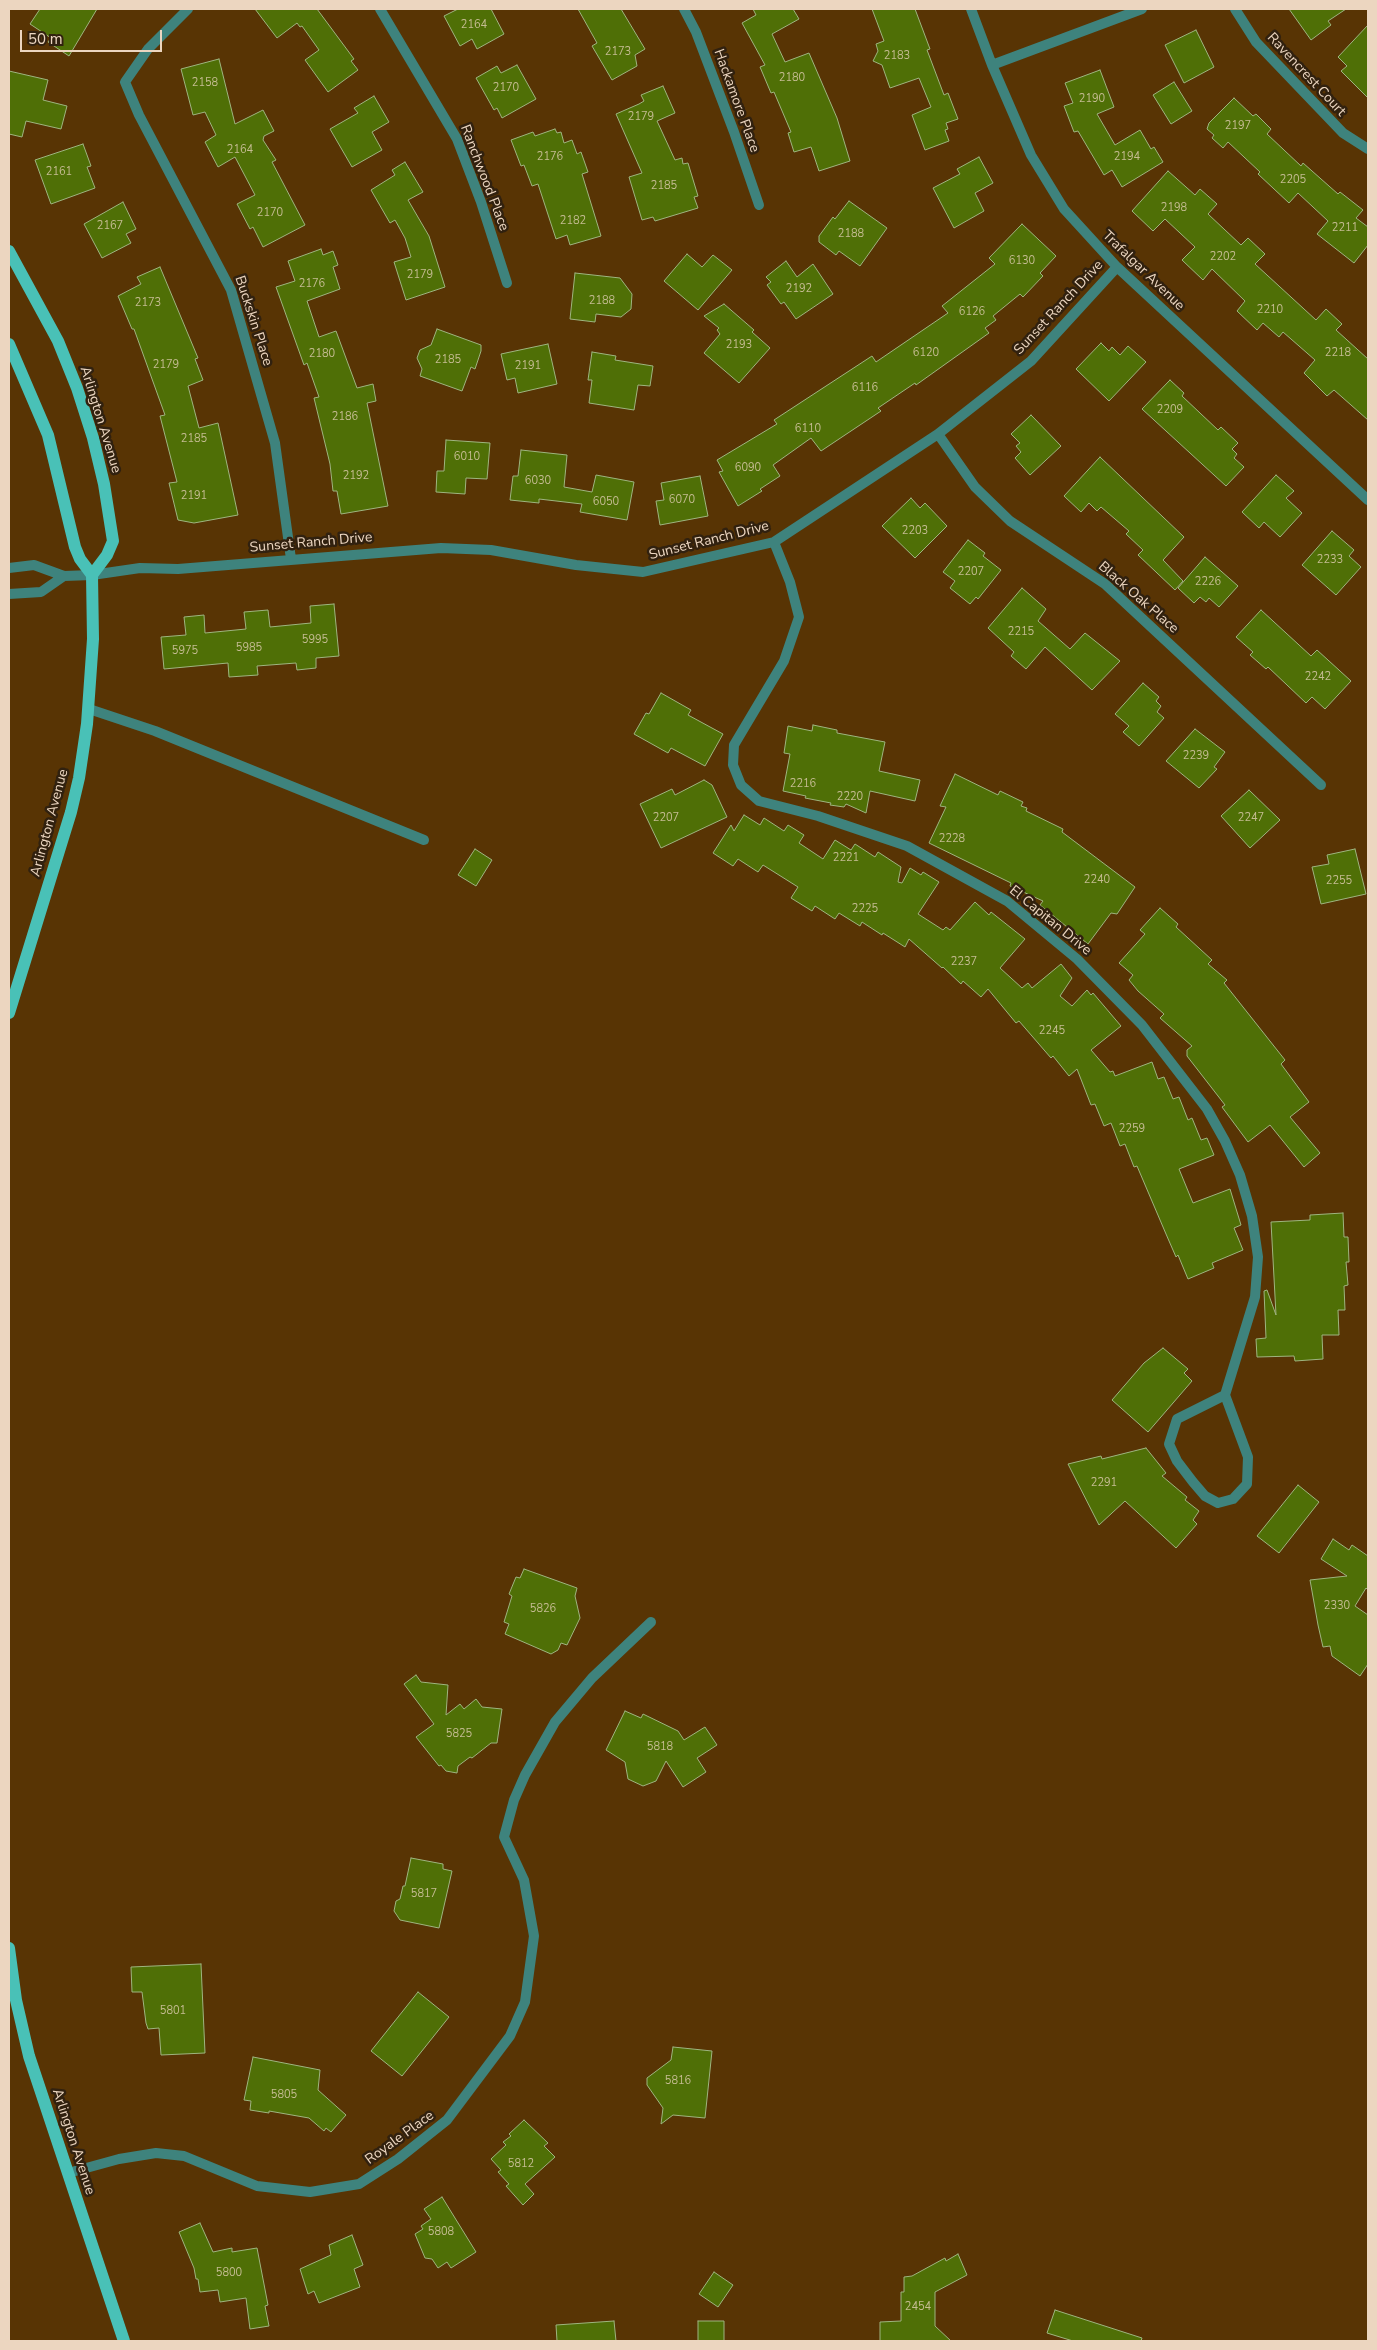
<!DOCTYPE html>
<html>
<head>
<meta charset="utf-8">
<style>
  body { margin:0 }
  #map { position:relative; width:1377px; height:2350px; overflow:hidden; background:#583404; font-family:"Nunito Sans",sans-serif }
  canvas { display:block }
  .frame { position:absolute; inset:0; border:10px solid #ecd6c0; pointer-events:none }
  .scale { position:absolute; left:20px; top:30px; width:142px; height:22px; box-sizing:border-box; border:2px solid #ecd6c0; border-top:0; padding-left:6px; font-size:15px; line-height:18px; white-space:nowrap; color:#ecd6c0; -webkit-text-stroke:4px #31210f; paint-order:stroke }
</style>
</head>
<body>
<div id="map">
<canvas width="1377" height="2350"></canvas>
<div class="frame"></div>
<div class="scale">50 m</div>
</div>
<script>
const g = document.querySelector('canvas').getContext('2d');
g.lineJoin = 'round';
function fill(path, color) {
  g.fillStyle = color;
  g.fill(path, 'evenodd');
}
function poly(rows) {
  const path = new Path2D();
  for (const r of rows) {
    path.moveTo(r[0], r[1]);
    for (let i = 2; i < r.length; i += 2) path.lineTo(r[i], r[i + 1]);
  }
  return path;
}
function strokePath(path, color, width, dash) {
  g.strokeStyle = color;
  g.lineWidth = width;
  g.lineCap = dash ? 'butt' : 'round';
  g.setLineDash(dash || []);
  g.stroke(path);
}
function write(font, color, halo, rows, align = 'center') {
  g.font = font + ' "Nunito Sans",sans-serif';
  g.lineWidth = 5;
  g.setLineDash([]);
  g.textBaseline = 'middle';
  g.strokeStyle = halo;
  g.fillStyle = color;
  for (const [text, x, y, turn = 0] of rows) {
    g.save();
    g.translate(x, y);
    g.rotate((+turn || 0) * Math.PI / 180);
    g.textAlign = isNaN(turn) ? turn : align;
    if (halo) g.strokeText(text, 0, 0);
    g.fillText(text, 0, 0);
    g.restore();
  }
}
const building = poly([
  [40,9,97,9,69,56,48,42,51,38,30,24,40,9],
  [255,9,317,9,354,59,351,61,358,70,328,92,305,60,319,50,302,26,300,27,297,23,277,38,255,9],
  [458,9,491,9,504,34,477,49,472,39,460,46,444,16,458,9],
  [578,9,621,9,645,49,635,55,637,66,612,80,592,46,597,43,578,9],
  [753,9,793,9,799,19,772,34,785,62,809,53,837,118,850,161,819,171,811,147,794,152,788,133,791,132,774,92,771,93,760,67,765,65,742,23,756,15,753,9],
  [872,9,915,9,930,49,927,50,944,95,948,93,958,119,946,123,948,129,945,130,949,141,925,150,912,115,931,107,919,78,890,88,882,65,873,61,878,51,876,44,884,41,872,9],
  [1289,9,1346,9,1328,21,1331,25,1311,40,1289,9],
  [1368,25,1368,98,1341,71,1347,66,1338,57,1368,25],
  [1196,30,1214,67,1184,83,1165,45,1196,30],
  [219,59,235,124,263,110,274,131,264,136,263,140,276,160,272,162,305,225,263,247,253,227,250,229,237,204,255,195,235,157,218,167,205,142,216,135,205,112,193,115,181,69,219,59],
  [517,65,536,99,502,118,497,108,494,110,476,78,497,66,501,73,517,65],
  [1100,70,1114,107,1097,114,1115,145,1140,130,1151,149,1154,147,1163,162,1122,187,1112,170,1104,175,1078,131,1074,132,1064,106,1073,103,1065,83,1100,70],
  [9,71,48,80,43,100,67,106,61,129,26,121,22,137,9,134,9,71],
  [1174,82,1192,111,1171,124,1153,95,1174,82],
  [663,86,675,113,657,121,675,160,682,158,683,164,688,163,698,196,694,197,698,208,655,221,653,217,642,220,629,177,642,173,616,114,639,104,644,101,641,95,663,86],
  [374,96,389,122,372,132,382,150,352,167,330,129,358,113,354,108,374,96],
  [1234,98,1253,116,1256,114,1271,129,1267,134,1301,166,1303,163,1338,194,1340,192,1363,210,1356,218,1368,227,1368,245,1354,263,1317,234,1328,221,1298,193,1289,203,1258,174,1260,172,1228,142,1223,148,1212,138,1214,135,1207,129,1209,123,1234,98],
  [555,129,557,133,561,132,564,143,572,140,577,154,581,152,588,172,582,174,601,236,570,245,567,235,556,239,538,184,532,186,524,165,521,166,511,140,533,132,535,136,555,129],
  [83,144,91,166,87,167,95,188,51,204,35,160,83,144],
  [979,157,993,183,975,193,984,211,954,228,933,188,960,174,957,169,979,157],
  [405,162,423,192,408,200,429,236,445,287,406,300,394,262,411,257,405,238,395,220,390,223,371,190,395,175,392,170,405,162],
  [1168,171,1195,195,1200,189,1217,204,1208,214,1241,245,1248,238,1265,254,1255,264,1316,320,1326,309,1342,324,1336,330,1368,359,1368,420,1334,390,1327,396,1304,373,1315,360,1283,332,1279,337,1263,323,1257,330,1237,311,1245,301,1212,269,1203,280,1182,260,1195,247,1165,219,1153,231,1132,211,1168,171],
  [849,201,887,228,860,266,839,251,836,255,819,242,819,236,833,217,835,219,849,201],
  [123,202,136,229,126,234,131,243,102,258,84,224,123,202],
  [1022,224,1056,256,1040,273,1043,276,1023,297,1020,294,993,316,996,320,985,328,989,333,916,385,915,383,878,408,881,411,821,451,811,438,773,465,780,476,760,489,762,491,738,506,719,472,723,471,717,460,777,424,774,420,872,356,876,362,948,313,942,306,995,264,989,258,1022,224],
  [321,249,323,255,333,251,338,265,333,267,340,289,307,301,319,337,336,331,357,388,373,384,376,401,367,403,388,506,341,514,337,491,333,491,330,464,314,398,319,397,307,363,304,365,276,287,295,281,288,261,321,249],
  [687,254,702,267,713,255,732,270,698,310,664,281,687,254],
  [786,261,797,277,813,264,833,294,796,319,784,302,781,304,767,285,771,282,766,277,786,261],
  [160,267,198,358,195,359,203,380,188,386,199,428,218,423,238,515,194,523,178,520,169,483,177,482,160,416,165,415,134,329,132,329,118,296,141,284,137,277,160,267],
  [575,273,620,278,632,294,631,309,621,317,596,314,595,322,570,319,575,273],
  [724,304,754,330,752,332,770,348,739,383,704,353,720,334,717,330,719,328,704,316,724,304],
  [437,329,481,345,481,351,475,369,471,367,462,391,420,376,422,369,417,358,420,350,431,345,437,329],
  [1101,343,1109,351,1112,347,1120,355,1128,346,1146,362,1109,401,1076,369,1101,343],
  [548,344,557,384,518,393,515,378,507,380,501,354,548,344],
  [592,352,616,356,615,360,653,366,650,386,638,385,634,410,589,403,592,380,588,380,592,352],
  [1170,380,1184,393,1182,396,1218,430,1221,427,1238,443,1232,449,1237,454,1234,458,1244,467,1226,486,1142,409,1170,380],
  [1031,415,1061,446,1030,475,1015,458,1021,452,1016,446,1020,443,1011,434,1031,415],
  [446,440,490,443,487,479,466,478,465,494,436,492,437,471,444,471,446,440],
  [521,450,567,455,564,487,592,492,596,475,634,482,627,520,580,512,582,504,539,499,539,503,510,500,513,476,518,476,521,450],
  [1100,457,1184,537,1163,560,1183,581,1175,590,1138,555,1143,550,1126,534,1129,531,1101,507,1097,511,1089,503,1081,512,1064,496,1100,457],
  [1276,475,1294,491,1286,498,1302,513,1280,537,1264,522,1259,528,1242,512,1276,475],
  [700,476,708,516,660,525,656,501,664,500,661,483,700,476],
  [911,498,920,508,925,503,947,526,915,558,882,526,911,498],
  [1332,531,1354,550,1349,556,1361,567,1336,595,1302,565,1332,531],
  [968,540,985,553,983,556,1001,570,978,599,976,597,970,604,950,588,955,581,943,572,968,540],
  [1205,557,1238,586,1219,607,1209,598,1206,602,1200,597,1194,603,1178,588,1205,557],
  [1022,588,1046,609,1038,621,1070,649,1085,633,1120,661,1092,690,1045,647,1026,669,1011,656,1014,652,988,628,1022,588],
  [334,604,339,656,316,658,316,668,297,670,296,663,257,666,258,675,229,677,228,663,164,669,161,637,186,635,184,617,204,615,205,633,246,629,244,612,268,610,270,627,311,623,310,606,334,604],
  [1261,610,1311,656,1317,650,1351,681,1325,709,1312,697,1306,703,1268,667,1266,669,1250,655,1253,652,1236,637,1261,610],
  [1143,683,1159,697,1156,701,1161,706,1157,712,1164,718,1139,746,1123,732,1129,726,1115,714,1143,683],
  [661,693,691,710,688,715,723,734,705,766,671,748,668,753,634,734,646,713,649,714,661,693],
  [813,725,837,730,837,733,885,742,879,771,920,780,915,801,870,791,866,813,846,804,844,807,830,805,831,803,805,798,806,796,783,791,790,754,784,753,788,726,812,731,813,725],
  [1195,729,1225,752,1214,767,1217,769,1199,788,1166,761,1195,729],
  [955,774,998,795,1000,791,1023,802,1021,806,1027,808,1026,811,1063,829,1062,832,1135,887,1117,914,1111,913,1088,944,1040,905,1043,901,1010,886,1011,883,929,843,946,807,940,806,955,774],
  [704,780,712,785,727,817,661,848,640,804,672,789,675,795,704,780],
  [1249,790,1280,820,1250,848,1221,816,1249,790],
  [744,815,760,825,764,818,784,831,788,825,804,835,799,843,823,859,835,840,851,850,855,844,875,857,878,852,901,867,898,882,902,883,910,868,921,875,923,872,939,882,918,914,943,930,946,927,950,930,975,902,989,915,991,912,1025,939,1000,968,1022,988,1028,983,1032,988,1061,964,1072,978,1060,996,1072,1006,1087,990,1091,995,1093,993,1121,1026,1091,1050,1110,1072,1113,1071,1115,1076,1152,1062,1158,1079,1164,1077,1173,1099,1179,1097,1188,1120,1192,1118,1201,1140,1207,1138,1214,1155,1179,1169,1193,1203,1230,1189,1241,1225,1234,1228,1243,1250,1212,1263,1214,1268,1188,1279,1178,1255,1176,1257,1166,1234,1137,1166,1134,1167,1125,1144,1120,1146,1111,1123,1104,1126,1095,1104,1091,1105,1077,1069,1069,1076,1053,1056,1051,1058,1019,1021,1016,1023,988,989,981,997,963,981,961,984,943,967,942,968,909,939,905,947,883,933,882,935,862,922,860,926,839,913,835,919,815,906,812,911,791,898,798,887,763,865,758,872,738,859,733,866,713,853,731,825,734,831,744,815],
  [475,849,492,860,476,886,458,875,475,849],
  [1355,849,1366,894,1321,904,1312,867,1329,864,1327,855,1355,849],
  [1160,908,1178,924,1176,927,1212,960,1208,964,1227,980,1224,983,1285,1060,1281,1064,1309,1102,1290,1117,1320,1153,1304,1167,1270,1125,1248,1142,1222,1107,1225,1105,1187,1056,1187,1050,1192,1046,1160,1018,1164,1014,1138,991,1129,980,1133,975,1119,963,1145,934,1140,930,1160,908],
  [1343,1213,1344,1237,1348,1237,1349,1262,1346,1262,1348,1285,1344,1286,1345,1310,1338,1310,1339,1335,1322,1335,1323,1359,1295,1361,1294,1356,1257,1357,1256,1339,1266,1338,1264,1291,1267,1290,1276,1315,1271,1222,1310,1220,1310,1215,1343,1213],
  [1163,1348,1188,1369,1184,1373,1192,1381,1148,1432,1112,1400,1144,1363,1163,1348],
  [1146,1448,1166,1473,1162,1476,1187,1497,1185,1500,1199,1511,1193,1520,1197,1524,1176,1548,1125,1501,1099,1525,1068,1464,1101,1456,1102,1459,1146,1448],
  [1298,1485,1319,1502,1279,1553,1257,1536,1298,1485],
  [1333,1539,1349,1550,1352,1545,1368,1556,1368,1590,1366,1588,1355,1606,1368,1615,1368,1664,1360,1676,1332,1656,1330,1646,1323,1647,1318,1625,1310,1580,1347,1576,1321,1559,1333,1539],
  [524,1569,577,1588,575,1596,580,1618,567,1645,561,1643,558,1650,551,1654,505,1634,509,1624,504,1622,512,1596,509,1594,516,1577,520,1578,524,1569],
  [416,1675,421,1682,448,1685,446,1715,460,1704,464,1709,476,1699,482,1707,502,1709,497,1743,491,1743,472,1758,470,1757,458,1766,457,1773,446,1771,441,1765,439,1766,416,1737,434,1724,404,1684,416,1675],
  [625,1711,641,1718,643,1714,678,1731,684,1740,705,1727,717,1745,697,1758,706,1772,683,1787,666,1761,656,1781,643,1786,628,1779,625,1762,606,1750,625,1711],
  [411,1858,443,1864,443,1869,452,1871,439,1928,400,1920,394,1911,396,1901,400,1899,403,1886,405,1886,411,1858],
  [201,1964,205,2053,161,2055,159,2028,148,2029,146,2023,142,1992,132,1992,131,1967,201,1964],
  [418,1992,449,2017,402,2076,371,2051,418,1992],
  [673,2047,712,2051,705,2118,673,2115,661,2124,663,2108,647,2085,647,2078,671,2060,673,2047],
  [253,2057,320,2070,318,2090,346,2115,331,2132,326,2128,324,2131,309,2118,269,2111,269,2113,250,2110,251,2101,244,2100,253,2057],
  [524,2120,548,2143,544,2146,555,2157,525,2184,534,2194,523,2205,506,2186,509,2184,498,2172,501,2170,491,2159,506,2145,503,2142,511,2136,509,2134,524,2120],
  [442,2197,476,2252,451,2268,447,2262,438,2268,432,2259,425,2258,415,2234,423,2229,421,2226,431,2219,424,2209,442,2197],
  [200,2223,213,2252,232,2248,232,2252,257,2248,268,2305,265,2306,269,2326,250,2329,246,2298,220,2302,218,2290,200,2292,198,2279,196,2279,194,2268,179,2232,200,2223],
  [352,2235,363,2265,354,2269,360,2287,319,2303,314,2291,308,2294,300,2269,331,2255,329,2245,352,2235],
  [958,2254,967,2275,935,2292,935,2326,951,2341,880,2341,880,2322,901,2321,901,2292,904,2292,904,2277,912,2276,945,2258,946,2261,958,2254],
  [714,2272,733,2285,718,2307,699,2294,714,2272],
  [1055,2310,1142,2338,1141,2341,1073,2341,1047,2333,1055,2310],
  [614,2321,616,2341,557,2341,556,2325,614,2321],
  [698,2321,724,2321,724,2341,698,2341,698,2321]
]);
fill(building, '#4f6f06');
strokePath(building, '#9eb580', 1);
strokePath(poly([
  [89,709,155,731,424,840]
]), '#3e837d', 10);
strokePath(poly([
  [188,9,148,49,125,82,139,115,231,290,275,443,291,559],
  [380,9,457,139,481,202,507,283],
  [684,9,696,32,734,132,759,205],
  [971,9,992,65,1031,155,1064,209,1117,267,1368,500],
  [1235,9,1256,42,1343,133,1368,149],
  [992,65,1142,9],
  [938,434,975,487,1010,521,1105,584,1321,785],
  [774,542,790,582,799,617,784,661,734,745,733,765,741,785,759,801,818,816,907,846,1007,901,1077,959,1142,1025,1207,1109,1225,1141,1240,1175,1252,1216,1258,1257,1255,1297,1225,1395,1248,1457,1247,1484,1233,1499,1218,1503,1205,1496,1193,1482,1177,1461,1169,1444,1177,1419,1225,1395],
  [9,568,34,565,64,576,92,575,140,568,178,569,441,548,491,550,576,565,643,572,774,542,938,434,1031,361,1117,267],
  [9,594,41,592,64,576],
  [68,2173,119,2159,156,2153,184,2156,257,2186,310,2192,359,2184,398,2159,447,2120,510,2036,525,2002,534,1936,524,1880,504,1837,514,1800,525,1775,555,1722,592,1678,651,1622]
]), '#3e837d', 10);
strokePath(poly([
  [9,251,58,341,77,388,93,438,104,484,113,541,107,555,92,575],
  [9,344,48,435,75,547,80,559,92,575,93,639,87,724,79,778,71,812,9,1013],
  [9,1948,16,2000,29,2056,124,2341]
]), '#49c1b7', 12);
write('11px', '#c5bc92', null, [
  ["2164",474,25],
  ["2173",618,52],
  ["2183",897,56],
  ["2180",792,78],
  ["2158",205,83],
  ["2170",506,88],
  ["2190",1092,99],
  ["2179",641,117],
  ["2197",1238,126],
  ["2164",240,150],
  ["2176",550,157],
  ["2194",1127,157],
  ["2161",59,172],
  ["2205",1293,180],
  ["2185",664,186],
  ["2198",1174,208],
  ["2170",270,213],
  ["2182",573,221],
  ["2167",110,226],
  ["2211",1345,228],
  ["2188",851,234],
  ["2202",1223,257],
  ["6130",1022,261],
  ["2179",420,275],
  ["2176",312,284],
  ["2192",799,289],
  ["2188",602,301],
  ["2173",148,303],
  ["2210",1270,310],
  ["6126",972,312],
  ["2193",739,345],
  ["6120",926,353],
  ["2218",1338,353],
  ["2180",322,354],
  ["2185",448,360],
  ["2179",166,365],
  ["2191",528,366],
  ["6116",865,388],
  ["2209",1170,410],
  ["2186",345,417],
  ["6110",808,429],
  ["2185",194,439],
  ["6010",467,457],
  ["6090",748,468],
  ["2192",356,476],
  ["6030",538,481],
  ["2191",194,496],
  ["6070",682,500],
  ["6050",606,502],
  ["2203",915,531],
  ["2233",1330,560],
  ["2207",971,572],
  ["2226",1208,582],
  ["2215",1021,632],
  ["5995",315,640],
  ["5985",249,648],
  ["5975",185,651],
  ["2242",1318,677],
  ["2239",1196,756],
  ["2216",803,784],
  ["2220",850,797],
  ["2207",666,818],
  ["2247",1251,818],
  ["2228",952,839],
  ["2221",846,858],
  ["2240",1097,880],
  ["2255",1339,881],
  ["2225",865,909],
  ["2237",964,962],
  ["2245",1052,1031],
  ["2259",1132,1129],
  ["2291",1104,1483],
  ["2330",1337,1606],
  ["5826",543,1609],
  ["5825",459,1734],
  ["5818",660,1747],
  ["5817",424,1894],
  ["5801",173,2011],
  ["5816",678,2081],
  ["5805",284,2095],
  ["5812",521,2164],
  ["5808",441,2232],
  ["5800",229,2273],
  ["2454",918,2307]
]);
write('14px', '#ecd6c0', '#31210f', [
  ["Ravencrest Court",1306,75,47],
  ["Hackamore Place",736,101,70],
  ["Ranchwood Place",484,178,69],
  ["Trafalgar Avenue",1143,271,44],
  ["Sunset Ranch Drive",1059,308,-47],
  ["Buckskin Place",253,321,72],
  ["Arlington Avenue",100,420,73],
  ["Sunset Ranch Drive",709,541,-14],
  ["Sunset Ranch Drive",311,543,-5],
  ["Black Oak Place",1138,598,41],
  ["Arlington Avenue",50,823,-75],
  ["El Capitan Drive",1050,921,39],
  ["Royale Place",400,2138,-36],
  ["Arlington Avenue",73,2142,72]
]);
</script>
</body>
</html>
